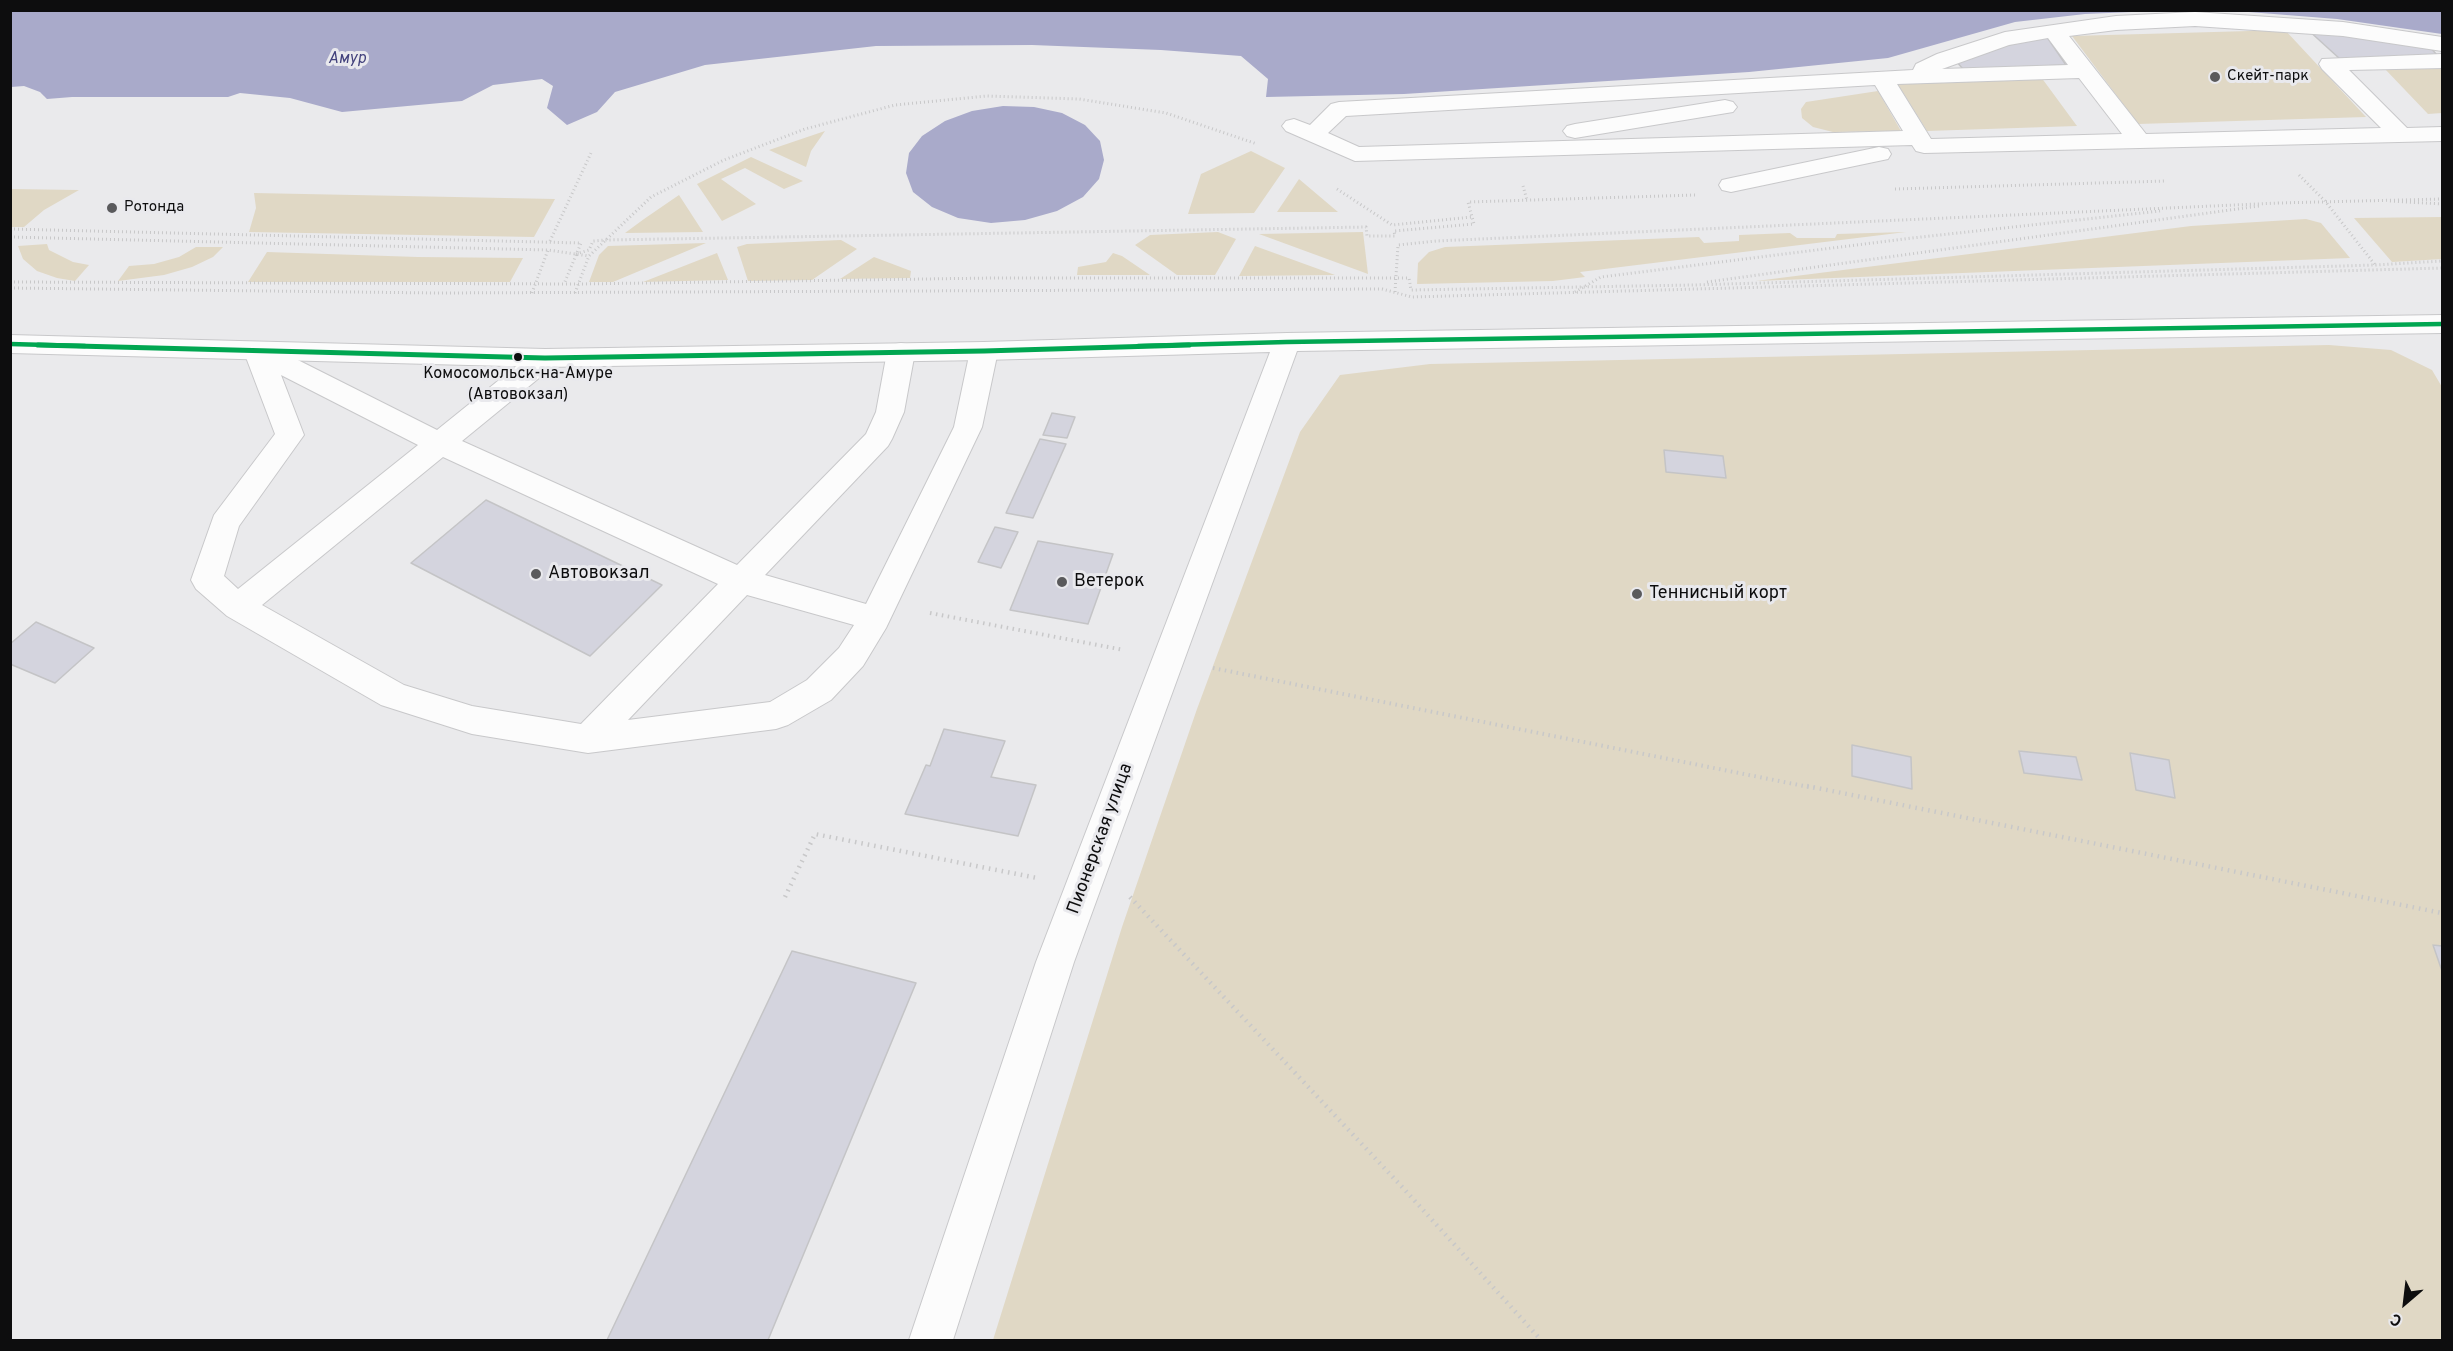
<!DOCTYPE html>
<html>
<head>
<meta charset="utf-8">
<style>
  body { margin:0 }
  #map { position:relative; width:2453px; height:1351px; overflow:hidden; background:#eaeaec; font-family:Overpass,sans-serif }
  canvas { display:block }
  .frame { position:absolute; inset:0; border:12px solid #0d0d0e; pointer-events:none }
  .north { position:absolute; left:2375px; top:1273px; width:60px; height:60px; -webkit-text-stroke:4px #e9e9ed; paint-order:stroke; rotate:208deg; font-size:16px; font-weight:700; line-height:24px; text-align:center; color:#0d0d0e }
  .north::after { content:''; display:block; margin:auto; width:21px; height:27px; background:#0d0d0e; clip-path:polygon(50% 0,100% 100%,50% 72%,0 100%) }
</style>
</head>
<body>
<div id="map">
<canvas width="2453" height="1351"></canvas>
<div class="frame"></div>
<div class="north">С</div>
</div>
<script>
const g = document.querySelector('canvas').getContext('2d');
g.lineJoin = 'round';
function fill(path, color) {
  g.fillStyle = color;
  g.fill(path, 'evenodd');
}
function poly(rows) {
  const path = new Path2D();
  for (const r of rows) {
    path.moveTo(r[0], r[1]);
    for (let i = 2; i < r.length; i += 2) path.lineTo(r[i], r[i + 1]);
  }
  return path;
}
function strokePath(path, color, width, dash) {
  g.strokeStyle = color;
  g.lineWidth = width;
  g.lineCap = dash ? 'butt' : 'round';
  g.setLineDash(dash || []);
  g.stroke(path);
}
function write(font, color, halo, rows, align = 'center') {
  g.font = font + ' Overpass,sans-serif';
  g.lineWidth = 6;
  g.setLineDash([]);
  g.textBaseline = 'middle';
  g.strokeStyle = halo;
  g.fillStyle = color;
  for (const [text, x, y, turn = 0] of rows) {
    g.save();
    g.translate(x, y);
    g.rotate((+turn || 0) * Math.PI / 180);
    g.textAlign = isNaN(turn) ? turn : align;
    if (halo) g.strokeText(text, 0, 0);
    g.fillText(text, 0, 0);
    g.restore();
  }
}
fill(poly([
  [2285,30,2366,117,2138,124,2072,36],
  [2442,67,2442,113,2428,114,2384,68],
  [2041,77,2077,126,1927,131,1897,83],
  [1878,91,1901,131,1833,132,1813,127,1802,118,1801,109,1806,102],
  [825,131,811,151,806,167,769,150],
  [1251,151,1285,168,1254,213,1188,214,1201,174],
  [751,157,803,181,784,189,745,168,721,179,756,204,722,221,697,184],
  [1299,179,1338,212,1277,212],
  [11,189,79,190,44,210,24,227,11,227],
  [254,193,555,199,534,237,249,232,256,208],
  [679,195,703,232,625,233,644,219],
  [2442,217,2442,259,2392,262,2354,218],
  [2306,219,2321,223,2350,258,1756,281,2191,226],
  [1218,232,1236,239,1215,275,1177,275,1135,245,1150,235],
  [1363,232,1368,274,1259,234],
  [1906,232,1580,272,1585,277,1553,281,1417,284,1418,263,1429,252,1445,247,1699,237,1704,243,1739,241,1739,235,1790,233,1797,238,1835,238,1837,234],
  [841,240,857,249,812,280,748,281,737,247,747,244],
  [706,243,613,282,589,282,599,255,608,246],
  [47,244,49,250,73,262,89,265,75,281,57,278,37,271,23,259,18,246],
  [1255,246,1335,275,1239,276],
  [196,247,223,247,213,257,192,267,164,275,118,281,129,266,154,264,179,257],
  [267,252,418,257,523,258,510,282,248,282],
  [717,253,728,280,643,282],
  [1113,253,1122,256,1150,275,1077,275,1078,267,1106,262],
  [874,257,911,271,910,278,840,279],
  [2329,345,2391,350,2432,370,2442,387,2442,470,2441,470,2442,473,2442,1340,993,1340,1122,927,1197,709,1300,432,1340,375,1430,364]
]), '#e0d8c5');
fill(poly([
  [10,11,11,10,2155,11,2085,14,2015,22,1888,58,1749,72,1404,94,1266,97,1268,79,1241,56,1161,50,1032,45,876,46,705,65,615,92,597,112,567,125,547,108,553,86,542,79,493,85,462,101,342,112,290,98,240,93,228,97,72,97,47,99,40,92,24,86,11,87],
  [2236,11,2442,11,2442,34,2337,19],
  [1003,106,1034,107,1062,113,1085,125,1100,141,1104,160,1099,179,1083,197,1057,211,1025,220,991,223,958,218,932,207,913,192,906,173,909,153,922,136,945,121,972,111]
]), '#a9aaca');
const building = poly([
  [2307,29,2429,46,2437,55,2340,59,2307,29],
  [2047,37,2066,65,1963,69,1956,61,2004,46,2047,37],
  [1052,413,1075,417,1067,438,1043,435,1052,413],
  [1040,439,1066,444,1033,518,1006,513,1040,439],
  [1664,450,1723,456,1726,478,1666,472,1664,450],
  [486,500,662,585,590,656,411,563,486,500],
  [995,527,1018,532,1001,568,978,562,995,527],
  [1038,541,1113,554,1088,624,1010,610,1038,541],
  [36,622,94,648,55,683,10,664,10,644,36,622],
  [944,729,1005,741,991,777,1036,785,1018,836,905,814,926,765,930,766,944,729],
  [1852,745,1911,757,1912,789,1852,776,1852,745],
  [2019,751,2076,757,2082,780,2024,773,2019,751],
  [2130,753,2169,760,2175,798,2136,790,2130,753],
  [2433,945,2442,946,2442,971,2433,945],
  [792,951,916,983,768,1340,607,1340,792,951]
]);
fill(building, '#d4d4de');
strokePath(building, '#c4c4c6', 1.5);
const lane = poly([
  [984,342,994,344,998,351,982,427,886,628,863,666,831,700,788,725,776,729,588,753,472,734,381,705,227,616,196,589,191,580,214,515,275,434,244,352,248,345,258,343,268,345,437,430,535,351,545,349,555,351,559,358,555,365,462,441,737,565,866,434,876,412,887,352,891,345,901,343,911,345,915,352,904,412,892,439,888,446,765,575,866,604,954,427,970,351,974,344,984,342],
  [281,375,418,445,238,589,224,576,239,526,304,435,281,375],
  [443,457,718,584,581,724,472,706,404,685,262,605,443,457],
  [747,595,854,625,839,648,807,680,770,702,628,720,747,595]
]);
const street = poly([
  [2195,12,2343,22,2442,37,2442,51,2343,36,2195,26,2116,30,2069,36,2146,134,2381,128,2322,69,2319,64,2322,59,2442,54,2442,68,2349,70,2407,128,2442,127,2442,141,1924,153,1916,151,1912,145,1355,161,1286,131,1282,126,1286,121,1294,119,1310,125,1331,104,1339,102,1913,70,1916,64,1937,54,2005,32,2116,16,2195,12],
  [2048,38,2068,65,1942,69,2009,45,2048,38],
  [2079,78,2122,134,1931,139,1897,84,2079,78],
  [1875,85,1903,131,1359,147,1328,133,1346,116,1875,85],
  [1725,100,1733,102,1737,107,1733,112,1575,138,1567,136,1563,131,1567,126,1575,124,1725,100],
  [1879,147,1888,149,1891,154,1888,159,1731,192,1722,190,1719,185,1722,180,1731,178,1879,147],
  [2442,315,2442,333,1297,351,1074,962,953,1340,909,1340,1036,962,1270,352,984,360,545,367,10,353,10,335,545,349,984,342,1287,333,2442,315]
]);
strokePath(lane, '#c8c8ca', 2);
strokePath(street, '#c8c8ca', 2);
strokePath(poly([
  [2299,175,2325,201,2376,266],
  [1523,186,1527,200],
  [1337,189,1392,225,1472,217],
  [1895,189,2166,181],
  [2390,201,2442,204],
  [2278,203,2442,199],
  [10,229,581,243,564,284],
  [10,237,548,250,589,256,651,197,724,160,805,129,895,105,987,96,1079,99,1166,113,1257,144],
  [550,241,591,153],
  [576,254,589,250,593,241,606,240,1366,227,1367,236,1395,236,1394,231,1474,224,1468,202,1695,195],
  [10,282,578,284,993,278,1409,278,1411,290,1693,285,2375,265,2442,261],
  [1707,282,2259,206],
  [10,288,437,293,1382,289,1412,297,2442,268],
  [1395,292,1398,245,1436,241,2279,203],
  [1575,292,1601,277,1912,238,2160,211],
  [532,293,548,250],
  [575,293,589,256]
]), '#c8c8c9', 3, [1, 3]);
strokePath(poly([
  [930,613,1124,650],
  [1213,668,1814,788]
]), '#c8c8c9', 4, [1.5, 4.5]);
strokePath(poly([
  [1807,786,2442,913],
  [785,897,815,834,1037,878],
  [1130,897,1404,1189,1541,1340]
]), '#c8c8c9', 4.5, [1.5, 5]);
fill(lane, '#fcfcfc');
fill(street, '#fcfcfc');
strokePath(poly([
  [10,344,85,346],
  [1138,346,1287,342,2442,324]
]), '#00a651', 4.5);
strokePath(poly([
  [38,345,545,358,984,351,1189,345]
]), '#00a651', 5);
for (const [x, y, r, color] of [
  [2215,77,6,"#5a5a5c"],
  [112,208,6,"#5a5a5c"],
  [518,357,5,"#0d0d0e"],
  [536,574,6,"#5a5a5c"],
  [1062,582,6,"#5a5a5c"],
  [1637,594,6,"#5a5a5c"]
]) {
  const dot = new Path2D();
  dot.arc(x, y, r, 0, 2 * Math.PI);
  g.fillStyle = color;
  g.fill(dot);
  strokePath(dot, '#e9e9ed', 2);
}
write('15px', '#0d0d0e', '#e9e9ed', [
  ["Скейт-парк",2227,77],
  ["Ротонда",124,208]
], 'left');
write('italic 16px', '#42417c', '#e9e9ed', [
  ["Амур",347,60]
]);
write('16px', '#0d0d0e', '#e9e9ed', [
  ["Комосомольск-на-Амуре",518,375],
  ["(Автовокзал)",518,396]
]);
write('18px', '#0d0d0e', '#e9e9ed', [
  ["Автовокзал",548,574],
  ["Ветерок",1074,582],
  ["Теннисный корт",1649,594]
], 'left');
write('18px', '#0d0d0e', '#e9e9ed', [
  ["Пионерская улица",1101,839,-70]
]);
</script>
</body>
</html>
